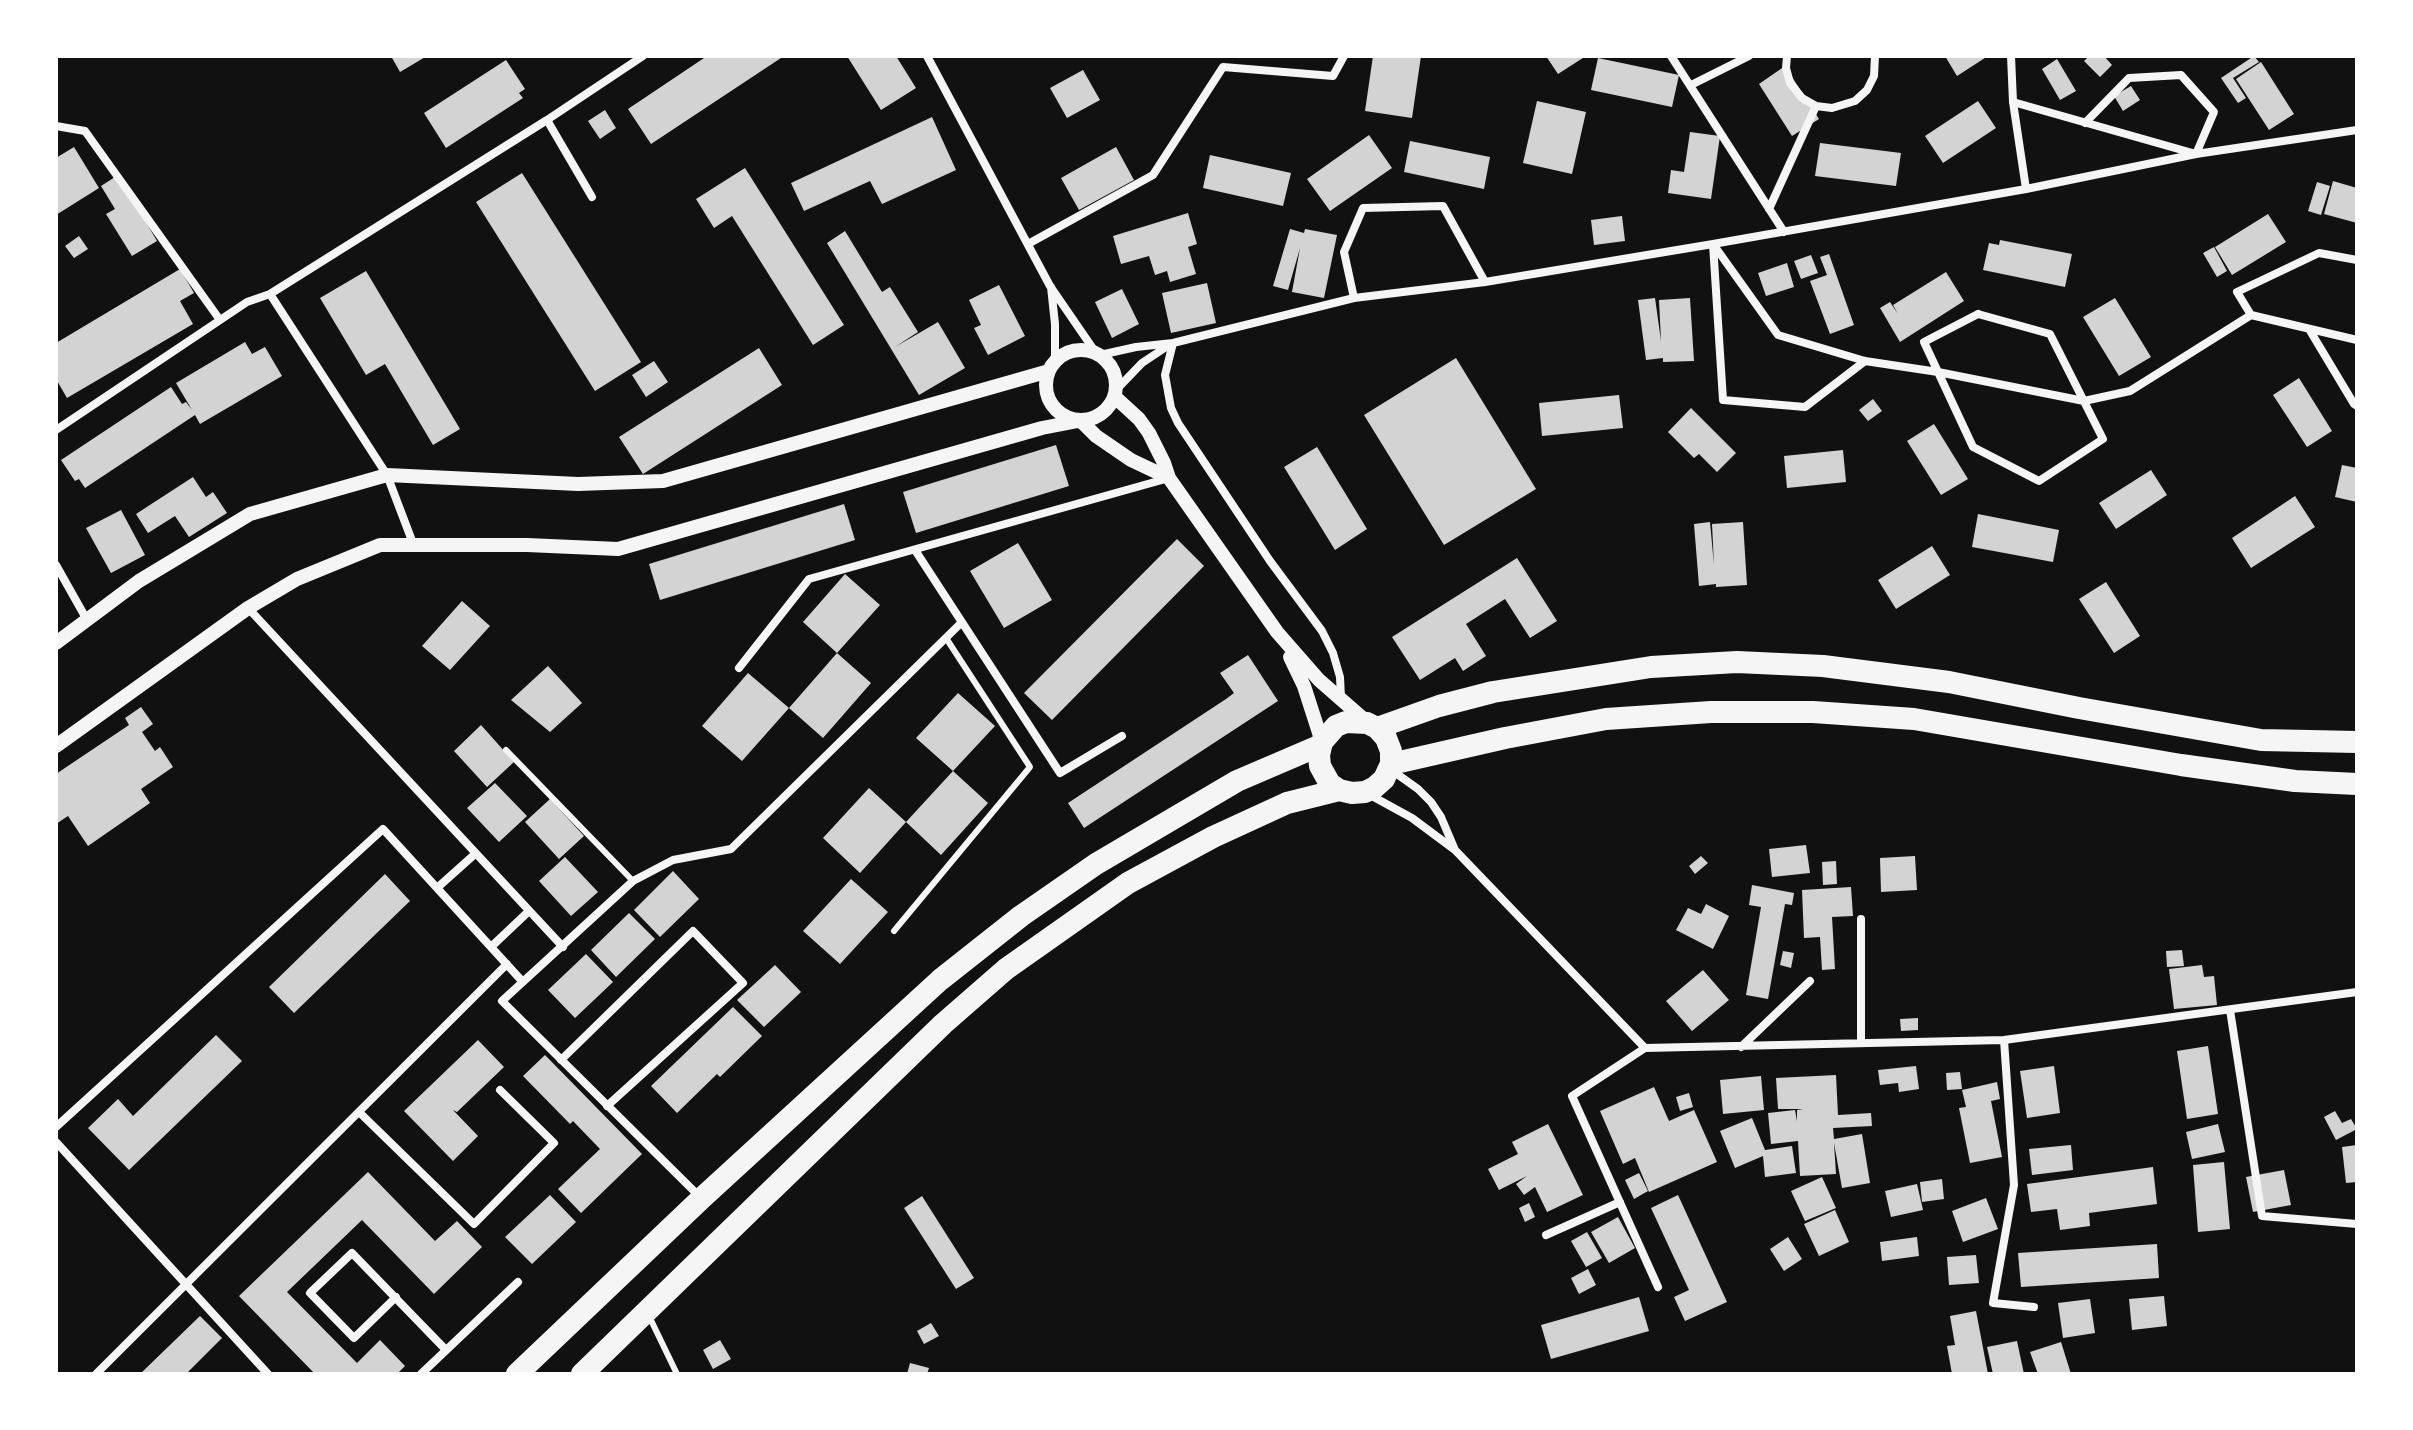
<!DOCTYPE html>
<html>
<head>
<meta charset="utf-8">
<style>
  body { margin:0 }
  #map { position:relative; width:2413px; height:1430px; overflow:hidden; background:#111; font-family:Merriweather,serif }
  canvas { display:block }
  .frame { position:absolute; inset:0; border:58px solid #fff; pointer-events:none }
</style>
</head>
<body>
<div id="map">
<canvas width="2413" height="1430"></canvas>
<div class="frame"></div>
</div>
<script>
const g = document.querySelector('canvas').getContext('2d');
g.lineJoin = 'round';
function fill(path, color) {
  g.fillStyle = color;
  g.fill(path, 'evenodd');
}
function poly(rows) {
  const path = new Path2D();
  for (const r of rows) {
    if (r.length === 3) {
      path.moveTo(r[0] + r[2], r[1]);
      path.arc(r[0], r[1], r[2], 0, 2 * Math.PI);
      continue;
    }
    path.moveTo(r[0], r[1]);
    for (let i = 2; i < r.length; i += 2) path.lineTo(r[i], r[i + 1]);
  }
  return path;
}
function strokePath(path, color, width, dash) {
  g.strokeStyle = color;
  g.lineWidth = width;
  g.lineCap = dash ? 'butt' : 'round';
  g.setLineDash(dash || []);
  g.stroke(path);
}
fill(poly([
  [391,56,427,56,400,72],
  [707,56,784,56,651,144,628,109],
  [847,56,896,56,916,88,881,110],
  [1373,56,1421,56,1412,118,1365,111],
  [1546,56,1586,56,1558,74],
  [1945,56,1988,56,1957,76],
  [2089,56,2104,56,2112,65,2100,77,2084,61],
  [2254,56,2259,62,2233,78,2246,98,2238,103,2221,78],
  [1598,58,1679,75,1672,107,1591,90],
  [2057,59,2076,91,2060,100,2042,69],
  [506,60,525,89,519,93,523,98,446,148,424,113],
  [2261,62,2294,114,2269,130,2236,79],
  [1785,66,1819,119,1792,136,1759,84],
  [1083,70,1100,100,1067,118,1050,88],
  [2131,86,2140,100,2123,111,2114,96],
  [1537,101,1586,112,1572,174,1523,163],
  [1978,101,1996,128,1943,163,1925,136],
  [605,110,616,128,600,139,588,121],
  [932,117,956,170,882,204,870,181,804,211,791,183],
  [1690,132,1720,136,1711,199,1668,193,1671,170,1684,172],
  [1369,135,1392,168,1330,211,1307,179],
  [1410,141,1490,157,1484,189,1404,172],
  [1820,143,1901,153,1896,186,1815,176],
  [74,147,99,188,56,215,56,158],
  [1116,147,1134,180,1079,210,1061,178],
  [1210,155,1291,173,1283,206,1203,188],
  [745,168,844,325,813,345,732,216,714,228,696,199],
  [522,173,641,362,595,391,476,202],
  [118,175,157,241,132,256,106,214,115,209,101,186],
  [2333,181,2357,188,2357,223,2324,214],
  [2317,182,2330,186,2321,215,2308,211],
  [1188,213,1197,244,1188,247,1196,274,1170,282,1167,271,1155,275,1149,256,1121,264,1113,236],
  [2268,214,2286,242,2232,275,2215,247],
  [1622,216,1625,241,1594,245,1591,220],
  [1290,229,1304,233,1305,229,1337,235,1324,298,1292,292,1300,248,1288,290,1273,286],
  [845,231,882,292,890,287,918,332,895,347,938,322,965,368,919,395,827,243],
  [79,236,88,249,74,258,65,246],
  [2000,240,2072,254,2065,287,1983,270,1989,243,1999,245],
  [2214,247,2227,271,2217,277,2203,253],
  [1829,254,1854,325,1830,334,1810,281,1827,275,1820,257],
  [1811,255,1818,273,1801,279,1794,261],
  [1787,263,1794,287,1766,296,1758,273],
  [180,269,194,293,180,301,193,324,67,398,56,379,56,343],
  [366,271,460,429,433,445,385,364,366,375,320,298],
  [1946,272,1964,301,1900,342,1880,308,1890,302,1898,314,1893,305],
  [1207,283,1216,323,1171,333,1162,293],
  [999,285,1025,336,988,355,974,328,981,325,969,300],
  [1122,289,1139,324,1112,338,1095,302],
  [1655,298,1661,341,1659,300,1690,298,1694,361,1663,362,1663,358,1646,360,1638,300],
  [2115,298,2151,357,2119,376,2083,317],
  [245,342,252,354,265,347,282,376,200,424,195,415,85,488,79,479,75,481,61,460,171,387,182,404,186,402,192,410,176,383],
  [759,348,782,385,643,474,619,437],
  [1456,358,1536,489,1444,545,1364,415],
  [654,361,668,382,646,397,632,375],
  [2299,378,2332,431,2307,447,2273,395],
  [1619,395,1623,428,1542,436,1539,403],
  [1873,399,1882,411,1868,421,1859,410],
  [1691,408,1736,453,1717,472,1699,454,1694,458,1668,432],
  [1934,424,1968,479,1941,495,1907,441],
  [1056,445,1069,486,916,533,903,492],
  [1317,447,1367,529,1335,550,1284,467],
  [1843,450,1846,482,1787,488,1784,456],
  [2342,465,2357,468,2357,502,2335,497],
  [2151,470,2167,495,2116,529,2099,503],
  [193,477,206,497,213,492,227,513,189,537,175,516,148,533,136,514],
  [2295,496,2315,527,2251,568,2232,538],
  [844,504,855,540,660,600,649,564],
  [121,510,145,555,111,573,86,528],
  [1978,514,2059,530,2053,562,1972,547],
  [1710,522,1714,565,1712,524,1743,522,1747,585,1716,587,1716,584,1699,586,1694,524],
  [1177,539,1204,566,1052,720,1024,693],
  [1018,543,1052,600,1004,628,970,571],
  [1932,546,1950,575,1896,609,1878,580],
  [1517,558,1557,621,1530,638,1505,599,1466,624,1486,656,1463,671,1455,658,1420,680,1392,637],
  [845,574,880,605,837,653,803,622],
  [2106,582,2140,636,2114,653,2079,599],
  [462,601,490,626,450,670,422,646],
  [837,653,871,683,823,738,789,708],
  [1248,655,1278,701,1084,828,1068,803,1226,699,1234,693,1220,673],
  [548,666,582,703,550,732,511,700],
  [748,673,789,708,742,761,702,726],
  [958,693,995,726,953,771,916,738],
  [141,707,153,724,142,732,155,751,160,747,173,767,141,789,150,803,88,846,68,816,56,824,56,774,129,725,125,718],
  [481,725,514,762,487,787,454,751],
  [953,771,988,803,941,855,906,822],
  [495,783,527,816,499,842,467,808],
  [869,788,906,822,860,873,823,838],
  [550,799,584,836,559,859,525,822],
  [1806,845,1810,873,1772,877,1769,849],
  [1701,856,1708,863,1695,874,1689,866],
  [1915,856,1917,890,1881,892,1880,858],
  [565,857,598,892,571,916,539,881],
  [1836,861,1837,884,1823,885,1822,862],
  [673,871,699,899,660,937,634,910],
  [385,874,410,901,294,1013,269,987],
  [851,879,888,912,840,964,803,931],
  [1752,885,1794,893,1792,905,1785,904,1768,999,1746,995,1761,907,1749,905],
  [1851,887,1853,916,1832,917,1835,969,1822,970,1820,937,1804,938,1802,890],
  [1706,904,1729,916,1713,949,1676,930,1688,908,1701,914],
  [629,913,655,939,616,977,591,950],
  [2182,950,2184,966,2167,967,2166,951],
  [1783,951,1794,953,1791,968,1780,965],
  [586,954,613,982,575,1018,548,990],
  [775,965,801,992,764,1027,737,1000],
  [2202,965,2204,977,2214,976,2217,1005,2174,1009,2169,969],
  [1703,970,1729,1000,1692,1031,1666,1001],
  [733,1007,762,1036,720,1077,717,1074,677,1113,651,1086],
  [1918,1018,1918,1030,1901,1031,1900,1019],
  [216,1035,242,1061,129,1170,88,1128,118,1099,133,1116],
  [478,1040,504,1067,457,1112,453,1110,478,1136,453,1161,404,1111],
  [2208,1046,2218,1114,2187,1119,2177,1051],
  [545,1055,642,1154,581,1213,558,1189,600,1149,573,1121,570,1124,523,1076],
  [1916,1066,1919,1089,1899,1092,1898,1083,1880,1085,1878,1070],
  [2054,1066,2060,1113,2027,1118,2020,1071],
  [1960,1072,1962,1089,1947,1090,1946,1073],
  [1836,1075,1838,1115,1871,1113,1872,1126,1833,1128,1834,1139,1862,1134,1870,1183,1842,1188,1834,1143,1836,1174,1800,1176,1798,1141,1771,1144,1768,1113,1795,1110,1797,1121,1797,1110,1803,1109,1778,1109,1776,1078],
  [1761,1076,1764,1110,1723,1114,1720,1080],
  [1997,1082,2000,1099,1991,1101,2002,1157,1970,1163,1959,1108,1966,1107,1962,1090],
  [1654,1087,1669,1121,1694,1110,1717,1162,1649,1192,1635,1158,1623,1164,1600,1111],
  [1689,1093,1693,1107,1680,1111,1676,1097],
  [2335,1111,2342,1123,2351,1119,2357,1129,2336,1140,2324,1117],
  [1752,1118,1765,1150,1792,1146,1796,1173,1765,1177,1763,1156,1735,1168,1720,1131],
  [1548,1124,1583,1195,1547,1212,1535,1187,1524,1195,1516,1184,1527,1176,1499,1190,1488,1169,1518,1154,1512,1142],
  [2218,1124,2225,1152,2192,1159,2186,1132],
  [2071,1145,2073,1170,2032,1175,2029,1149],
  [2357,1145,2357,1182,2346,1183,2342,1147],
  [2224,1162,2230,1229,2198,1232,2193,1165],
  [2153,1167,2157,1204,2089,1213,2090,1226,2060,1230,2057,1209,2031,1212,2027,1184],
  [2284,1170,2291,1205,2253,1212,2246,1177],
  [368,1172,435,1241,457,1221,482,1247,434,1294,362,1220,287,1292,357,1363,380,1340,405,1366,397,1374,315,1374,239,1296],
  [1639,1173,1648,1191,1634,1199,1625,1180],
  [1822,1177,1836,1208,1805,1221,1791,1191],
  [1942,1179,1944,1199,1922,1202,1920,1182],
  [1917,1184,1923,1210,1891,1217,1885,1191],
  [550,1195,576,1222,532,1264,505,1237],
  [1678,1195,1727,1302,1685,1321,1674,1297,1689,1290,1651,1208],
  [922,1196,974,1278,956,1289,904,1208],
  [1986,1198,1998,1229,1963,1242,1952,1211],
  [1529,1203,1535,1217,1525,1222,1519,1208],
  [1835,1210,1849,1242,1819,1256,1804,1224],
  [1618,1217,1635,1248,1609,1263,1591,1232],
  [1587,1232,1602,1258,1586,1267,1571,1241],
  [1788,1237,1802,1259,1784,1271,1770,1249],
  [1917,1237,1919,1256,1882,1261,1880,1242],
  [2157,1244,2159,1278,2021,1287,2018,1253],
  [1976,1255,1979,1283,1949,1285,1947,1257],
  [1588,1269,1596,1285,1579,1294,1571,1278],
  [2164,1296,2167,1326,2132,1330,2129,1299],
  [1639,1297,1649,1331,1551,1359,1541,1325],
  [2090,1299,2095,1333,2063,1338,2058,1303],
  [1976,1311,1988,1374,1952,1374,1947,1346,1955,1345,1950,1316],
  [200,1316,222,1338,186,1374,140,1374],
  [931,1323,939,1336,924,1344,917,1331],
  [720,1340,731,1359,713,1369,703,1350],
  [2017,1341,2024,1374,1993,1374,1987,1347],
  [2061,1342,2071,1374,2038,1374,2030,1352],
  [910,1363,929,1368,927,1374,907,1374]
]), '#d3d3d3');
strokePath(poly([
  [506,750,633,881],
  [894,931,1030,767,946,638],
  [649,1316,677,1374]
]), '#f5f5f5', 6);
strokePath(poly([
  [927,56,1050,286,1096,353],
  [1671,56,1784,232],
  [1787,56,1786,68,1790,83,1802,98,1816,106,1832,108,1855,101,1867,90,1874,76,1875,56],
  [2011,56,2013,102,2026,189],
  [1691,85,1749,56],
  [2013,102,2196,154,2214,112,2181,75,2129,78,2085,123],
  [547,120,592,197],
  [56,126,85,131,220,320],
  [1769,209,1816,106],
  [1028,244,1153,175,1223,67,1333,76,1344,56],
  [1051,287,1055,324,1055,361],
  [1354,298,1344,252,1363,208,1443,206,1485,282],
  [1978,314,2050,334,2103,439,2039,481,1973,447,1924,342,1978,314],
  [2251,315,2237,292,2319,253,2357,260],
  [2309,329,2354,404,2357,406],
  [1173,343,1165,375,1171,408,1178,423,1270,561,1322,631,1333,653,1340,677,1341,698],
  [1100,355,1136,347,1173,343,1354,298,1485,282,1713,244,2026,189,2196,154,2357,130],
  [1865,361,1805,407,1723,400,1713,244,1778,335,1865,361,1938,372,2084,401,2130,391,2251,315,2357,340],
  [1117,389,1142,363,1169,345],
  [56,430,247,302,270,294],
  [414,546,387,475,270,294,547,120,643,56],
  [915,550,1060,773,1122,736],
  [56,565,87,620],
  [248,608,563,947],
  [739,668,809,579,1169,478],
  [1390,769,1418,789,1431,802,1441,817,1455,850],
  [1370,795,1412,818,1455,850,1645,1048,2004,1040,2357,992],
  [475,854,437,888,522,981],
  [1861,919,1861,1042],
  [491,947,529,911],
  [2230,1010,2262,1216,2357,1224],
  [2004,1040,2014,1185,1993,1303,2034,1307],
  [1741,1047,1810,981],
  [1645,1048,1572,1096,1658,1287],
  [561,1060,693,931,743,983,607,1106],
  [359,1112,474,1224,554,1143,500,1090],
  [56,1127,383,829,437,888],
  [56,1142,268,1374],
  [701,1198,502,1001,633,881,673,860,731,849,962,622],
  [1546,1235,1620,1202],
  [396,1297,354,1338,310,1293,352,1253,446,1350],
  [96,1374,507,964],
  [421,1374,518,1282]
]), '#f5f5f5', 8);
strokePath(poly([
  [1081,385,35],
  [1115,397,1139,419,1149,433,1164,463,1169,478,1277,632,1319,680,1367,722],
  [1081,421,1096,436,1131,460,1169,478],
  [56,643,139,581,250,514,387,475,578,484,663,481,1049,371],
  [1290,657,1304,686,1322,742],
  [56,746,248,608,297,579,380,545,527,545,618,549,1042,428,1078,421]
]), '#f5f5f5', 14);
strokePath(poly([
  [1377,728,1439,706,1493,692,1651,667,1737,662,1823,666,1949,682,2079,708,2261,740,2357,742],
  [1391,764,1505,738,1606,719,1711,712,1813,712,1914,719,2181,765,2295,781,2357,784],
  [517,1374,702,1198,940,980,1021,916,1096,864,1237,781,1321,745],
  [582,1374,943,1024,1006,969,1128,883,1213,837,1287,803,1339,790,1352,793,1365,792,1375,787,1384,779,1391,764,1391,751,1386,738,1377,728,1367,723,1346,722,1336,726,1322,742,1319,755,1320,766,1330,784,1339,790]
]), '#f5f5f5', 22);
</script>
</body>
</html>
